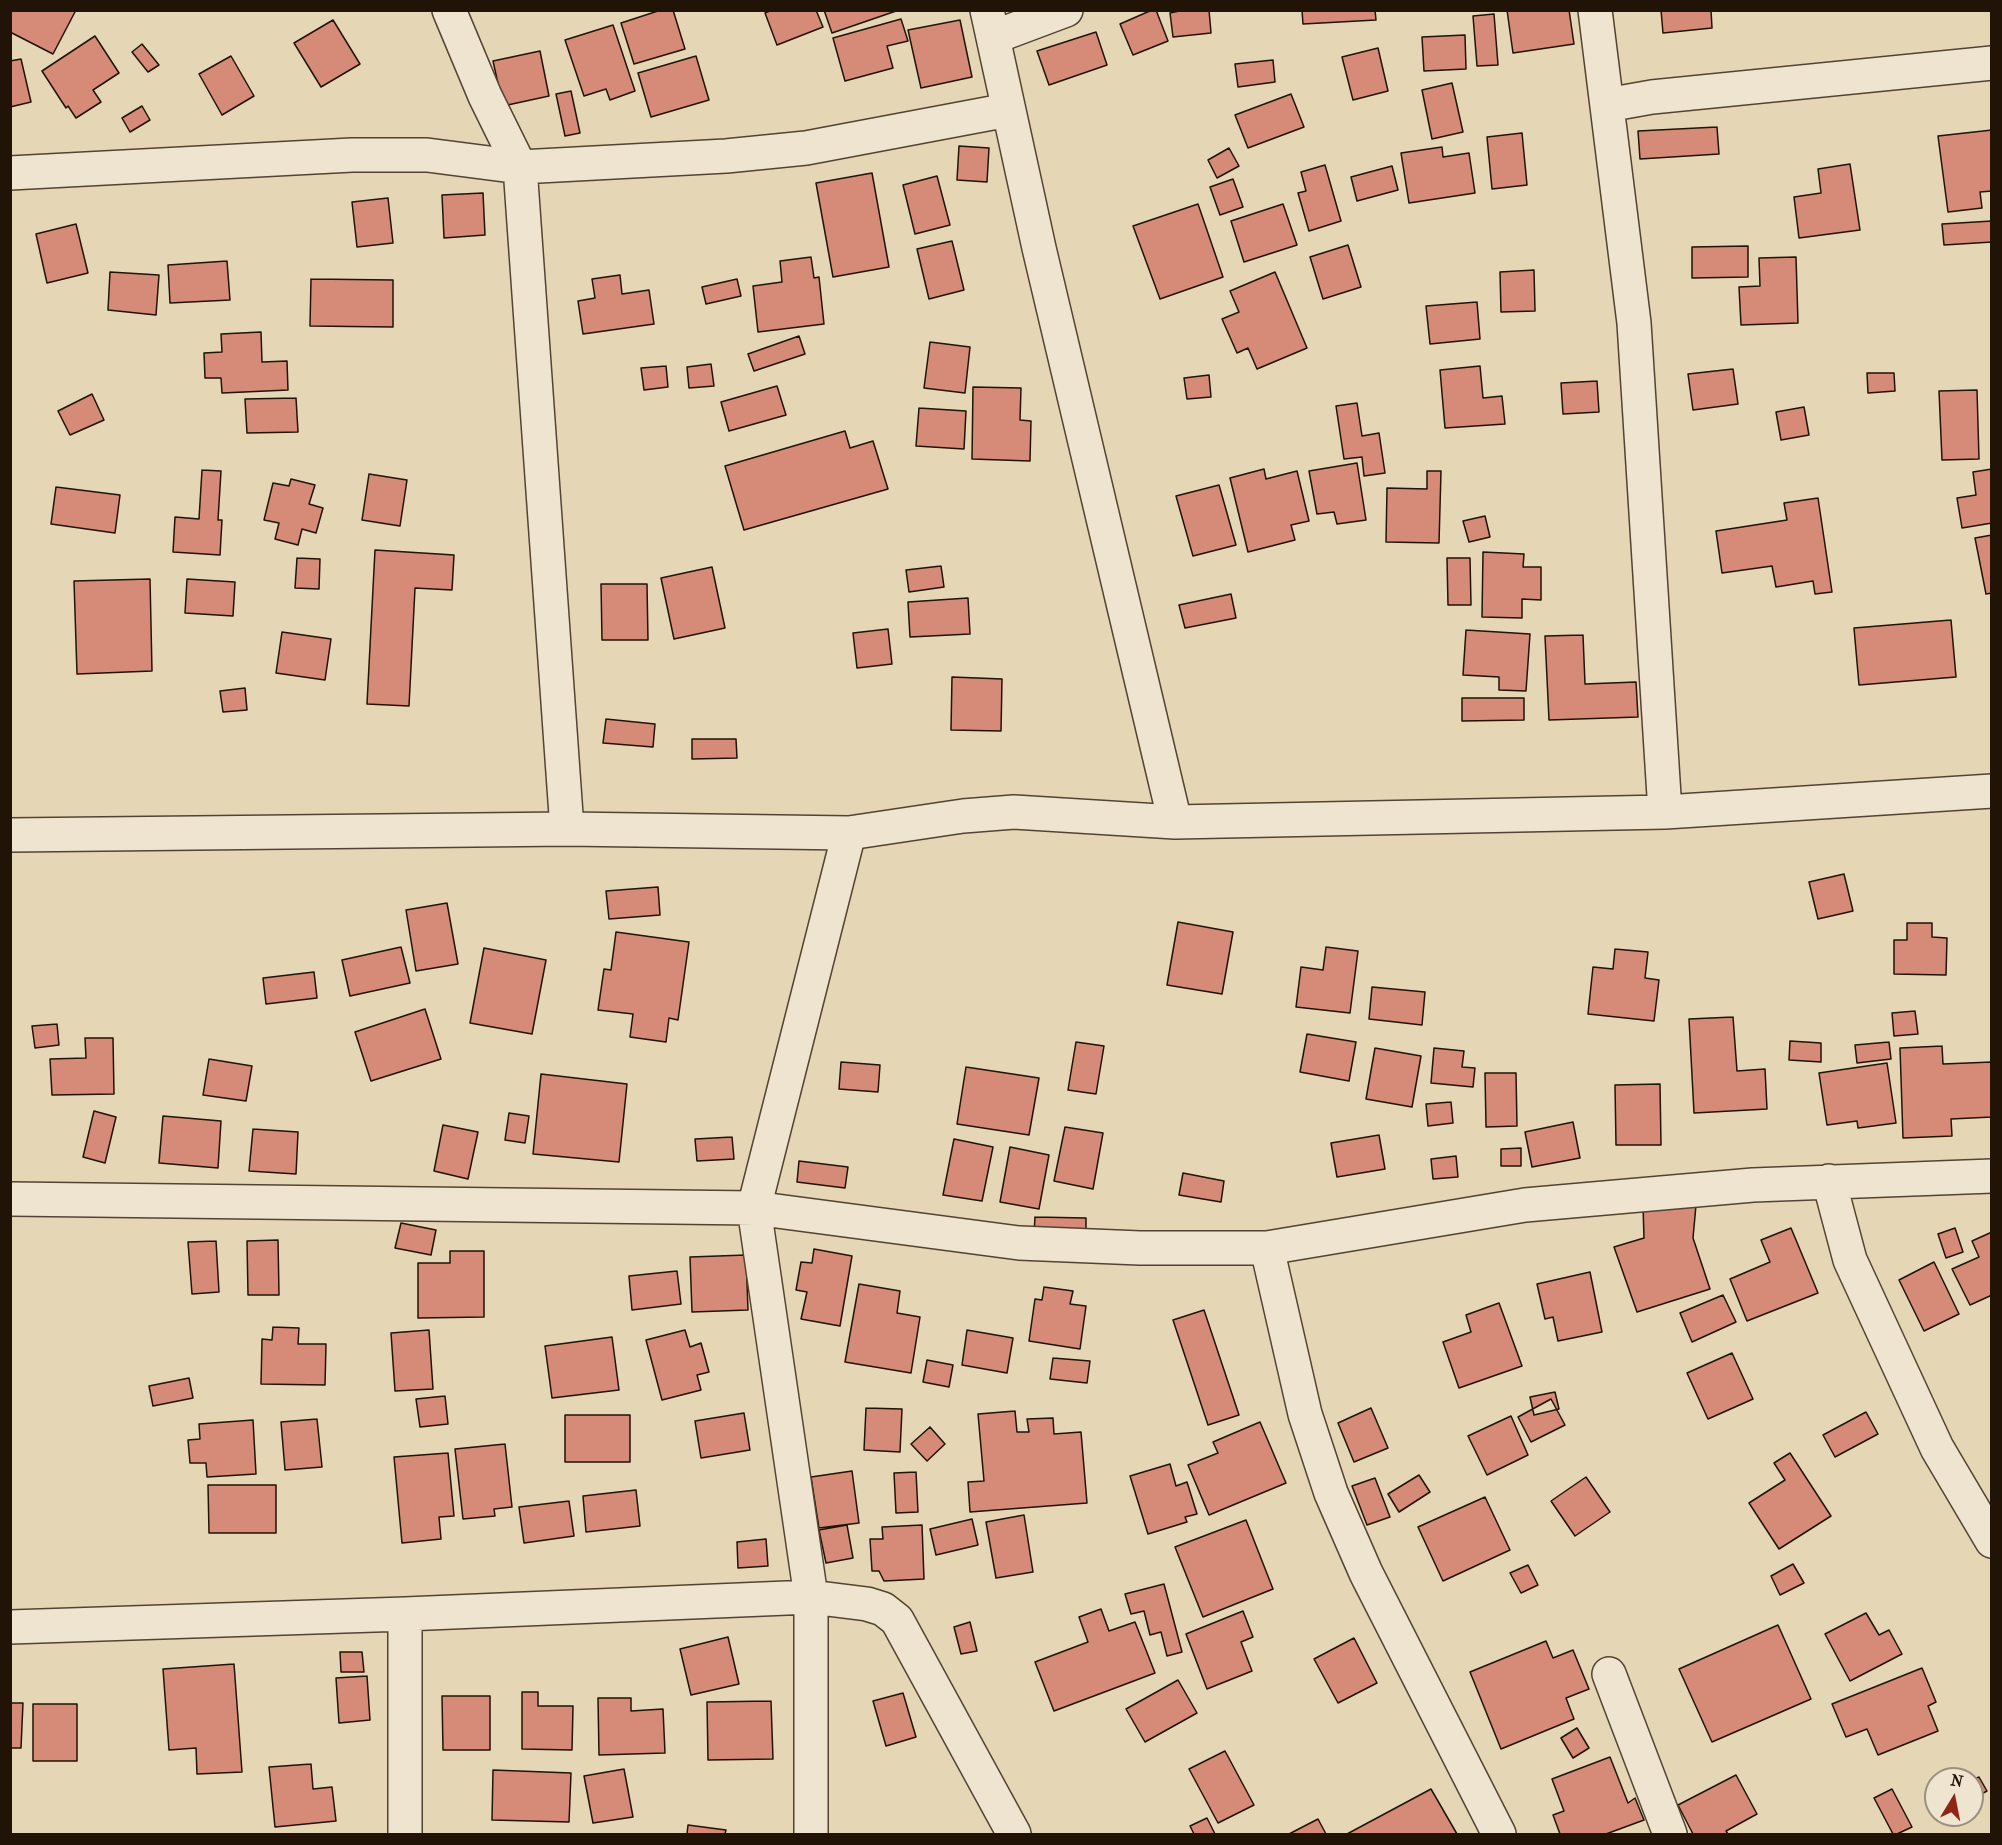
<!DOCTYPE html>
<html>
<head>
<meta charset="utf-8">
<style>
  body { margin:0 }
  #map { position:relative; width:2002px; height:1845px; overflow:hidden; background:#e5d6b6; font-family:"IM FELL French Canon",serif }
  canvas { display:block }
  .frame { position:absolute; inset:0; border:12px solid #211305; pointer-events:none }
  .north { position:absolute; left:1924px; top:1767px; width:60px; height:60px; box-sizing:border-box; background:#eee4d0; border:2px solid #9c907f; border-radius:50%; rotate:10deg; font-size:16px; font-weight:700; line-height:24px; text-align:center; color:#211305 }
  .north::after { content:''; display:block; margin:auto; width:21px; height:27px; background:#8f2418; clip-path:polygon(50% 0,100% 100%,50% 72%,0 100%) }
</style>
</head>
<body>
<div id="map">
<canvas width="2002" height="1845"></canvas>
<div class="frame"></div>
<div class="north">N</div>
</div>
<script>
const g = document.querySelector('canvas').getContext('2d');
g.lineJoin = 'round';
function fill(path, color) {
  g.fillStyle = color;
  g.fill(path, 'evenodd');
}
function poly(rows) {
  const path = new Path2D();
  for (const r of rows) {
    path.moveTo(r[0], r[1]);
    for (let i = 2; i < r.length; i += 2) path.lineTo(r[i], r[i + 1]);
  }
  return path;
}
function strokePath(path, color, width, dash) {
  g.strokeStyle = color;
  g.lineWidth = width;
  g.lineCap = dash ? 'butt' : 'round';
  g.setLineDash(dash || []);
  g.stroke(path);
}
const building = poly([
  [10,10,76,10,53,54,10,32,10,10],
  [661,10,673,10,685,49,634,64,621,23,661,10],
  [772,10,816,10,823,27,777,45,765,13,772,10],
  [824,10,899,10,832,33,824,10],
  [1152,10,1156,10,1168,41,1133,55,1120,24,1152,10],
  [1184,10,1209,10,1211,33,1173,37,1170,13,1184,10],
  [1302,10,1375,10,1376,20,1303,24,1302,10],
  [1507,10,1569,10,1574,44,1513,53,1507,10],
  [1661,10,1711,10,1712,28,1663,33,1661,10],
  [1494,14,1498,65,1477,66,1473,16,1494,14],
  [901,19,908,41,887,46,893,68,845,81,833,38,901,19],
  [333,20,360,64,321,87,294,43,333,20],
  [960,20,972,77,921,88,908,30,960,20],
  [613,25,635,91,610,100,606,89,584,96,565,40,613,25],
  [1096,32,1107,65,1049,85,1037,51,1096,32],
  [1465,35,1466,69,1424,71,1422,37,1465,35],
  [95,36,119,73,93,90,101,102,76,118,68,106,66,108,42,71,95,36],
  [142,44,159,65,148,72,132,52,142,44],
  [1378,48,1388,91,1353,100,1342,57,1378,48],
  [540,51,549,96,503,106,493,61,540,51],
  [231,56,254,96,222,115,199,74,231,56],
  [696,56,709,100,651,117,638,73,696,56],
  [21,59,31,102,10,107,10,61,21,59],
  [1273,60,1275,82,1238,87,1235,64,1273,60],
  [1452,83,1463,132,1432,139,1422,90,1452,83],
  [571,91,580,133,565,136,556,94,571,91],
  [1291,94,1304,127,1248,148,1235,115,1291,94],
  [142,106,150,120,130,132,122,118,142,106],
  [1717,127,1719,154,1640,159,1638,131,1717,127],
  [1992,130,1992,191,1980,192,1982,208,1948,212,1938,136,1992,130],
  [1522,133,1527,185,1492,189,1487,137,1522,133],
  [959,146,989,148,987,182,957,180,959,146],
  [1442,147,1443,157,1469,153,1475,193,1409,203,1401,153,1442,147],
  [1229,148,1239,166,1217,178,1208,160,1229,148],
  [1850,164,1860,230,1799,238,1794,197,1821,193,1818,169,1850,164],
  [1325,165,1341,221,1309,231,1298,193,1306,191,1301,172,1325,165],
  [1392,166,1398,190,1357,201,1351,177,1392,166],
  [872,173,889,267,833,277,816,183,872,173],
  [937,176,950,225,915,234,903,185,937,176],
  [1233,179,1243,207,1220,215,1210,187,1233,179],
  [483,193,485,235,444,238,442,195,483,193],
  [388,198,393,243,357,247,352,202,388,198],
  [1198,204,1223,277,1160,299,1133,226,1198,204],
  [1283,204,1297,245,1244,262,1231,221,1283,204],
  [1992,221,1992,242,1944,245,1942,224,1992,221],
  [76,224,88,273,47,283,36,234,76,224],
  [952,241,964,290,929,299,917,249,952,241],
  [1348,245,1361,287,1323,299,1310,257,1348,245],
  [1748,246,1748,277,1692,278,1692,247,1748,246],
  [811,257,814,278,819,277,824,324,758,332,753,286,782,282,780,261,811,257],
  [1796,257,1798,323,1741,325,1739,287,1760,286,1759,258,1796,257],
  [227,261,230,300,170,303,168,265,227,261],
  [1534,270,1535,311,1501,312,1500,272,1534,270],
  [110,272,159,275,156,315,108,310,110,272],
  [1275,272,1307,348,1257,369,1248,348,1237,353,1222,319,1239,312,1230,291,1275,272],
  [620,275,622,294,649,290,654,324,583,334,578,301,595,298,592,279,620,275],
  [311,279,393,280,393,327,310,326,311,279],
  [737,279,741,296,706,304,702,287,737,279],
  [1477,302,1480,339,1430,344,1426,306,1477,302],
  [261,332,262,362,287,361,288,390,222,393,221,378,205,378,204,353,222,352,221,334,261,332],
  [799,336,805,354,754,371,748,354,799,336],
  [930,342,970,347,965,393,924,388,930,342],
  [711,364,714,386,689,388,687,367,711,364],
  [666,366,668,387,644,390,641,368,666,366],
  [1480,366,1483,398,1502,396,1505,424,1445,428,1440,370,1480,366],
  [1733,369,1738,404,1693,410,1688,374,1733,369],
  [1867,373,1894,373,1895,391,1868,393,1867,373],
  [1209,375,1211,397,1187,399,1184,378,1209,375],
  [1597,381,1599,412,1563,414,1561,383,1597,381],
  [777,386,786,415,729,431,721,402,777,386],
  [973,387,1021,388,1020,420,1031,421,1030,461,972,459,973,387],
  [1977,390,1979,459,1942,460,1939,391,1977,390],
  [92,394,104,420,70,435,58,411,92,394],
  [296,398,298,432,247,433,245,399,296,398],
  [1357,403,1362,436,1379,433,1385,473,1364,476,1362,457,1344,459,1336,406,1357,403],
  [1804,407,1809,435,1781,440,1776,412,1804,407],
  [919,408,966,411,964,449,916,446,919,408],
  [845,431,850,448,873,441,888,489,744,530,725,466,845,431],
  [1357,463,1366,520,1337,524,1334,512,1317,514,1309,471,1357,463],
  [1264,469,1266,479,1297,471,1309,521,1291,525,1295,540,1248,552,1230,478,1264,469],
  [1992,469,1992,523,1962,528,1957,498,1976,495,1973,472,1992,469],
  [202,470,221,471,218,520,222,520,220,555,173,552,175,517,199,519,202,470],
  [1427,471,1441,471,1439,543,1386,542,1387,488,1427,489,1427,471],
  [369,474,407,480,400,526,362,520,369,474],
  [291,479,315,485,309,504,323,508,316,533,302,529,298,545,275,539,279,523,264,520,273,483,289,486,291,479],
  [1219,485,1236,545,1193,556,1176,496,1219,485],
  [56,487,120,495,115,533,51,524,56,487],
  [1818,498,1832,592,1815,594,1813,581,1776,587,1772,566,1722,573,1716,531,1787,520,1784,503,1818,498],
  [1485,516,1490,537,1469,542,1463,521,1485,516],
  [1992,535,1992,593,1986,594,1975,538,1992,535],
  [375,550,454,555,452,590,415,588,409,706,367,704,375,550],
  [1483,552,1524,554,1523,567,1541,567,1541,600,1522,599,1522,618,1482,617,1483,552],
  [297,558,320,559,319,589,295,588,297,558],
  [1447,558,1470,558,1471,605,1448,605,1447,558],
  [941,566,944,587,909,592,906,570,941,566],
  [712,567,725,628,674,639,661,578,712,567],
  [150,579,152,671,77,674,74,581,150,579],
  [187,579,235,582,233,616,185,613,187,579],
  [601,584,647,584,648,640,602,640,601,584],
  [1231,594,1236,618,1185,628,1179,605,1231,594],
  [968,598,970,634,910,637,908,602,968,598],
  [1951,620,1956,677,1859,685,1854,628,1951,620],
  [888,629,892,664,857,668,853,633,888,629],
  [1466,630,1530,634,1526,691,1499,690,1499,677,1463,675,1466,630],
  [282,632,331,639,325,680,276,673,282,632],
  [1583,635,1585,684,1636,682,1638,717,1549,720,1545,636,1583,635],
  [952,677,1002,679,1001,731,951,730,952,677],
  [245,688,247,710,223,712,220,691,245,688],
  [1462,698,1524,698,1524,720,1462,721,1462,698],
  [606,719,655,724,653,747,603,743,606,719],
  [692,739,736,739,737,758,692,759,692,739],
  [1844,874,1853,911,1818,919,1809,882,1844,874],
  [658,887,660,915,609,919,606,891,658,887],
  [447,903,458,964,416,971,406,910,447,903],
  [1178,922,1233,932,1222,994,1167,985,1178,922],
  [1907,923,1932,923,1932,937,1947,938,1946,975,1894,974,1894,940,1907,940,1907,923],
  [616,932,689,942,678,1020,669,1018,666,1042,630,1037,633,1014,598,1010,604,969,611,970,616,932],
  [401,947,410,983,350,996,342,960,401,947],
  [1326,947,1358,951,1350,1013,1296,1007,1301,967,1323,970,1326,947],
  [484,948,546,960,532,1034,470,1023,484,948],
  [1615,949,1648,952,1645,978,1659,980,1654,1021,1588,1014,1593,967,1613,969,1615,949],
  [314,972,317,998,266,1004,263,978,314,972],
  [1372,987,1425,992,1422,1025,1369,1019,1372,987],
  [425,1009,441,1059,371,1081,355,1032,425,1009],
  [1915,1011,1918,1034,1894,1036,1892,1013,1915,1011],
  [1733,1017,1737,1071,1765,1069,1767,1109,1694,1113,1689,1019,1733,1017],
  [57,1024,59,1045,35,1048,32,1026,57,1024],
  [1307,1034,1356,1042,1349,1081,1300,1072,1307,1034],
  [85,1038,113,1038,114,1094,52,1095,50,1059,86,1058,85,1038],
  [1790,1041,1821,1043,1821,1062,1789,1060,1790,1041],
  [1076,1042,1104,1046,1096,1094,1068,1090,1076,1042],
  [1889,1042,1891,1059,1857,1063,1855,1045,1889,1042],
  [1942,1046,1943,1064,1992,1062,1992,1117,1951,1119,1952,1136,1903,1138,1900,1048,1942,1046],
  [1375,1048,1421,1056,1412,1107,1366,1099,1375,1048],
  [1434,1048,1464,1051,1462,1067,1475,1068,1473,1087,1431,1083,1434,1048],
  [209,1059,252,1066,246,1101,203,1095,209,1059],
  [841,1062,880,1065,878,1092,839,1089,841,1062],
  [1887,1063,1896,1123,1858,1128,1857,1121,1827,1125,1819,1073,1887,1063],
  [966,1067,1039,1078,1029,1135,957,1124,966,1067],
  [1485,1073,1516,1073,1517,1126,1486,1127,1485,1073],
  [541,1074,627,1084,619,1162,533,1154,541,1074],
  [1660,1084,1661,1145,1616,1145,1615,1085,1660,1084],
  [1451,1102,1453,1123,1428,1126,1426,1104,1451,1102],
  [94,1111,116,1117,105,1163,83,1157,94,1111],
  [509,1113,529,1116,525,1143,505,1140,509,1113],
  [163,1116,221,1121,218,1168,159,1163,163,1116],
  [1573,1122,1580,1158,1532,1167,1525,1132,1573,1122],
  [443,1125,478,1132,468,1179,434,1171,443,1125],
  [1065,1127,1103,1133,1093,1189,1054,1181,1065,1127],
  [253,1129,298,1132,296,1174,249,1171,253,1129],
  [1379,1135,1385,1169,1337,1177,1331,1143,1379,1135],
  [732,1137,734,1159,697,1161,695,1139,732,1137],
  [954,1139,993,1147,982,1201,943,1195,954,1139],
  [1010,1147,1049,1155,1039,1209,1000,1202,1010,1147],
  [1521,1148,1521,1166,1501,1166,1501,1149,1521,1148],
  [1456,1156,1458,1177,1433,1179,1431,1159,1456,1156],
  [799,1161,848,1167,845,1188,797,1182,799,1161],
  [1183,1173,1224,1181,1221,1202,1179,1195,1183,1173],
  [1643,1205,1696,1205,1693,1238,1710,1289,1637,1312,1614,1247,1644,1238,1643,1205],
  [1035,1217,1086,1218,1086,1235,1034,1234,1035,1217],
  [401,1223,436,1230,431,1255,395,1248,401,1223],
  [1791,1228,1818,1293,1747,1321,1730,1279,1770,1262,1761,1240,1791,1228],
  [1955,1228,1963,1252,1946,1258,1938,1234,1955,1228],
  [1992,1232,1992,1295,1970,1305,1952,1269,1979,1257,1972,1241,1992,1232],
  [278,1240,279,1295,248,1295,247,1241,278,1240],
  [216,1241,219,1292,192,1294,188,1242,216,1241],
  [814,1249,852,1256,840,1326,801,1319,807,1292,796,1290,801,1262,812,1263,814,1249],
  [450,1251,484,1251,484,1317,418,1318,418,1263,450,1263,450,1251],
  [746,1255,748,1310,692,1312,690,1257,746,1255],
  [1934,1262,1959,1314,1924,1331,1899,1280,1934,1262],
  [677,1271,681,1304,632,1310,629,1276,677,1271],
  [1590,1272,1602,1332,1558,1341,1553,1317,1545,1319,1537,1284,1590,1272],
  [859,1284,900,1291,897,1313,920,1317,911,1373,845,1362,859,1284],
  [1044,1287,1073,1291,1070,1304,1086,1306,1080,1349,1029,1341,1035,1299,1042,1300,1044,1287],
  [1723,1295,1736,1322,1692,1342,1680,1313,1723,1295],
  [1499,1303,1522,1366,1459,1388,1443,1342,1471,1332,1466,1315,1499,1303],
  [1204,1310,1239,1415,1208,1425,1173,1320,1204,1310],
  [273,1327,299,1328,298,1344,326,1344,325,1385,261,1384,262,1339,272,1340,273,1327],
  [429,1330,433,1389,395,1391,391,1333,429,1330],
  [685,1330,690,1347,701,1343,709,1372,697,1375,701,1390,662,1400,646,1340,685,1330],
  [967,1330,1013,1338,1007,1373,962,1365,967,1330],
  [612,1337,619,1390,552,1398,545,1346,612,1337],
  [1732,1353,1753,1399,1708,1419,1687,1373,1732,1353],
  [1053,1358,1090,1361,1087,1383,1050,1379,1053,1358],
  [927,1360,953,1365,949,1387,923,1382,927,1360],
  [189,1378,193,1398,153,1406,149,1386,189,1378],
  [1555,1392,1559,1409,1534,1415,1530,1397,1555,1392],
  [445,1396,448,1424,420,1427,416,1399,445,1396],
  [1551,1399,1565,1425,1531,1442,1518,1417,1551,1399],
  [866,1408,902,1409,900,1452,864,1450,866,1408],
  [1371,1408,1388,1448,1354,1462,1338,1423,1371,1408],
  [1015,1411,1017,1432,1029,1432,1027,1419,1053,1418,1054,1434,1081,1432,1087,1503,970,1512,968,1482,984,1481,978,1414,1015,1411],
  [1866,1412,1878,1434,1835,1457,1823,1435,1866,1412],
  [744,1413,750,1450,701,1458,695,1421,744,1413],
  [565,1415,630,1415,630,1462,565,1462,565,1415],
  [1511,1416,1528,1455,1487,1475,1468,1436,1511,1416],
  [317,1419,322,1467,285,1470,281,1422,317,1419],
  [253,1420,256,1474,207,1477,206,1463,190,1463,188,1440,200,1439,199,1424,253,1420],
  [1260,1422,1286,1483,1209,1515,1188,1465,1218,1453,1213,1442,1260,1422],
  [930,1427,945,1444,927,1461,911,1444,930,1427],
  [505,1444,512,1507,494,1509,495,1516,463,1519,455,1449,505,1444],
  [448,1453,454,1516,439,1517,441,1539,402,1543,394,1457,448,1453],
  [1790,1453,1831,1516,1779,1549,1749,1503,1785,1480,1774,1463,1790,1453],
  [1170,1464,1176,1486,1187,1482,1197,1514,1185,1517,1187,1522,1148,1534,1130,1476,1170,1464],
  [852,1471,859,1523,819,1528,811,1477,852,1471],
  [916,1472,918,1512,896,1513,894,1473,916,1472],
  [1419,1475,1430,1492,1399,1512,1388,1494,1419,1475],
  [1586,1477,1610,1512,1575,1536,1551,1501,1586,1477],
  [1375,1478,1390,1517,1367,1525,1352,1486,1375,1478],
  [208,1485,276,1485,276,1533,209,1533,208,1485],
  [636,1490,640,1526,586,1532,583,1496,636,1490],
  [1485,1497,1510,1550,1443,1581,1418,1527,1485,1497],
  [569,1501,574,1536,524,1543,519,1507,569,1501],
  [1024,1515,1033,1572,996,1578,986,1522,1024,1515],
  [972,1519,978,1545,936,1555,930,1529,972,1519],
  [1246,1520,1273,1589,1203,1617,1175,1547,1246,1520],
  [847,1525,853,1558,826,1563,819,1530,847,1525],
  [922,1525,924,1579,884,1581,879,1571,872,1571,870,1539,883,1539,882,1527,922,1525],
  [766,1539,768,1566,738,1568,737,1542,766,1539],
  [1793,1564,1804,1583,1780,1595,1771,1576,1793,1564],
  [1528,1565,1538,1585,1521,1593,1510,1573,1528,1565],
  [1164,1584,1182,1652,1167,1656,1161,1632,1150,1635,1144,1611,1131,1614,1125,1594,1164,1584],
  [1101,1609,1109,1631,1135,1622,1155,1673,1054,1711,1035,1662,1088,1642,1079,1617,1101,1609],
  [1243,1611,1253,1637,1241,1642,1252,1671,1207,1689,1186,1634,1243,1611],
  [1866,1613,1879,1635,1889,1630,1902,1654,1850,1681,1825,1634,1866,1613],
  [970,1622,977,1651,961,1654,954,1627,970,1622],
  [1778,1625,1811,1699,1712,1742,1679,1669,1778,1625],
  [728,1637,739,1684,691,1695,680,1649,728,1637],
  [1354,1638,1377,1683,1338,1703,1314,1659,1354,1638],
  [1546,1641,1553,1658,1573,1650,1589,1689,1566,1698,1574,1719,1501,1749,1470,1672,1546,1641],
  [340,1652,362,1652,364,1672,341,1672,340,1652],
  [234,1664,242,1772,197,1774,196,1748,169,1750,163,1669,234,1664],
  [1922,1668,1936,1702,1928,1706,1938,1731,1878,1755,1867,1729,1846,1737,1832,1704,1922,1668],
  [367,1676,370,1720,339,1723,336,1678,367,1676],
  [1178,1680,1197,1713,1145,1742,1126,1709,1178,1680],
  [522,1692,538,1692,538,1706,573,1706,572,1750,522,1749,522,1692],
  [903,1693,916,1737,886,1746,873,1701,903,1693],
  [442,1696,490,1696,490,1750,443,1750,442,1696],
  [598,1698,631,1698,631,1711,663,1709,665,1753,599,1755,598,1698],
  [771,1701,773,1759,708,1760,707,1702,771,1701],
  [10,1703,23,1703,21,1748,10,1748,10,1703],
  [33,1704,77,1704,77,1761,33,1761,33,1704],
  [1577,1728,1589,1748,1573,1758,1561,1738,1577,1728],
  [1225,1751,1254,1805,1218,1823,1189,1769,1225,1751],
  [1610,1757,1628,1803,1635,1798,1644,1820,1606,1834,1560,1834,1553,1815,1564,1811,1552,1779,1610,1757],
  [311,1764,313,1789,332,1787,336,1821,275,1827,269,1767,311,1764],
  [624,1769,633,1817,593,1823,584,1776,624,1769],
  [493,1770,571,1773,569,1822,492,1820,493,1770],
  [1736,1775,1757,1814,1726,1831,1728,1834,1693,1834,1678,1805,1736,1775],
  [1979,1777,1987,1791,1972,1799,1972,1780,1979,1777],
  [1431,1789,1457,1834,1347,1834,1431,1789],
  [1892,1789,1912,1827,1897,1834,1893,1834,1874,1798,1892,1789],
  [1207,1818,1215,1834,1194,1834,1190,1826,1207,1818],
  [1318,1819,1326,1834,1289,1834,1318,1819],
  [688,1825,726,1830,725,1834,687,1834,688,1825]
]);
fill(building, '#d58b77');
strokePath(building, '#211305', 1.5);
const minor = poly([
  [449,10,485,96,520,167,567,829],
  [987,10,1039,248,1175,822],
  [1595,10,1634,323,1665,812],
  [994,37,1066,10],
  [1607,105,1652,97,1992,63],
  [10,173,352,155,427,155,520,167,726,156,806,148,1008,110],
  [10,835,567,829,849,833,963,816,1014,812,1175,822,1665,812,1992,791],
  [1829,1181,1850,1260,1937,1448,1992,1541],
  [10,1199,754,1208,1019,1243,1140,1248,1267,1248,1525,1205,1753,1185,1992,1176],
  [1267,1248,1305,1414,1331,1493,1366,1573,1499,1834],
  [405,1614,405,1834],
  [10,1627,405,1614,811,1597,867,1604,883,1609,897,1620,1014,1834],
  [1609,1674,1670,1834],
  [811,1834,811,1597,754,1208,849,833]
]);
strokePath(minor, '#524431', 36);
strokePath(minor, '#eee4d0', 33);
</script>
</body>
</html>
